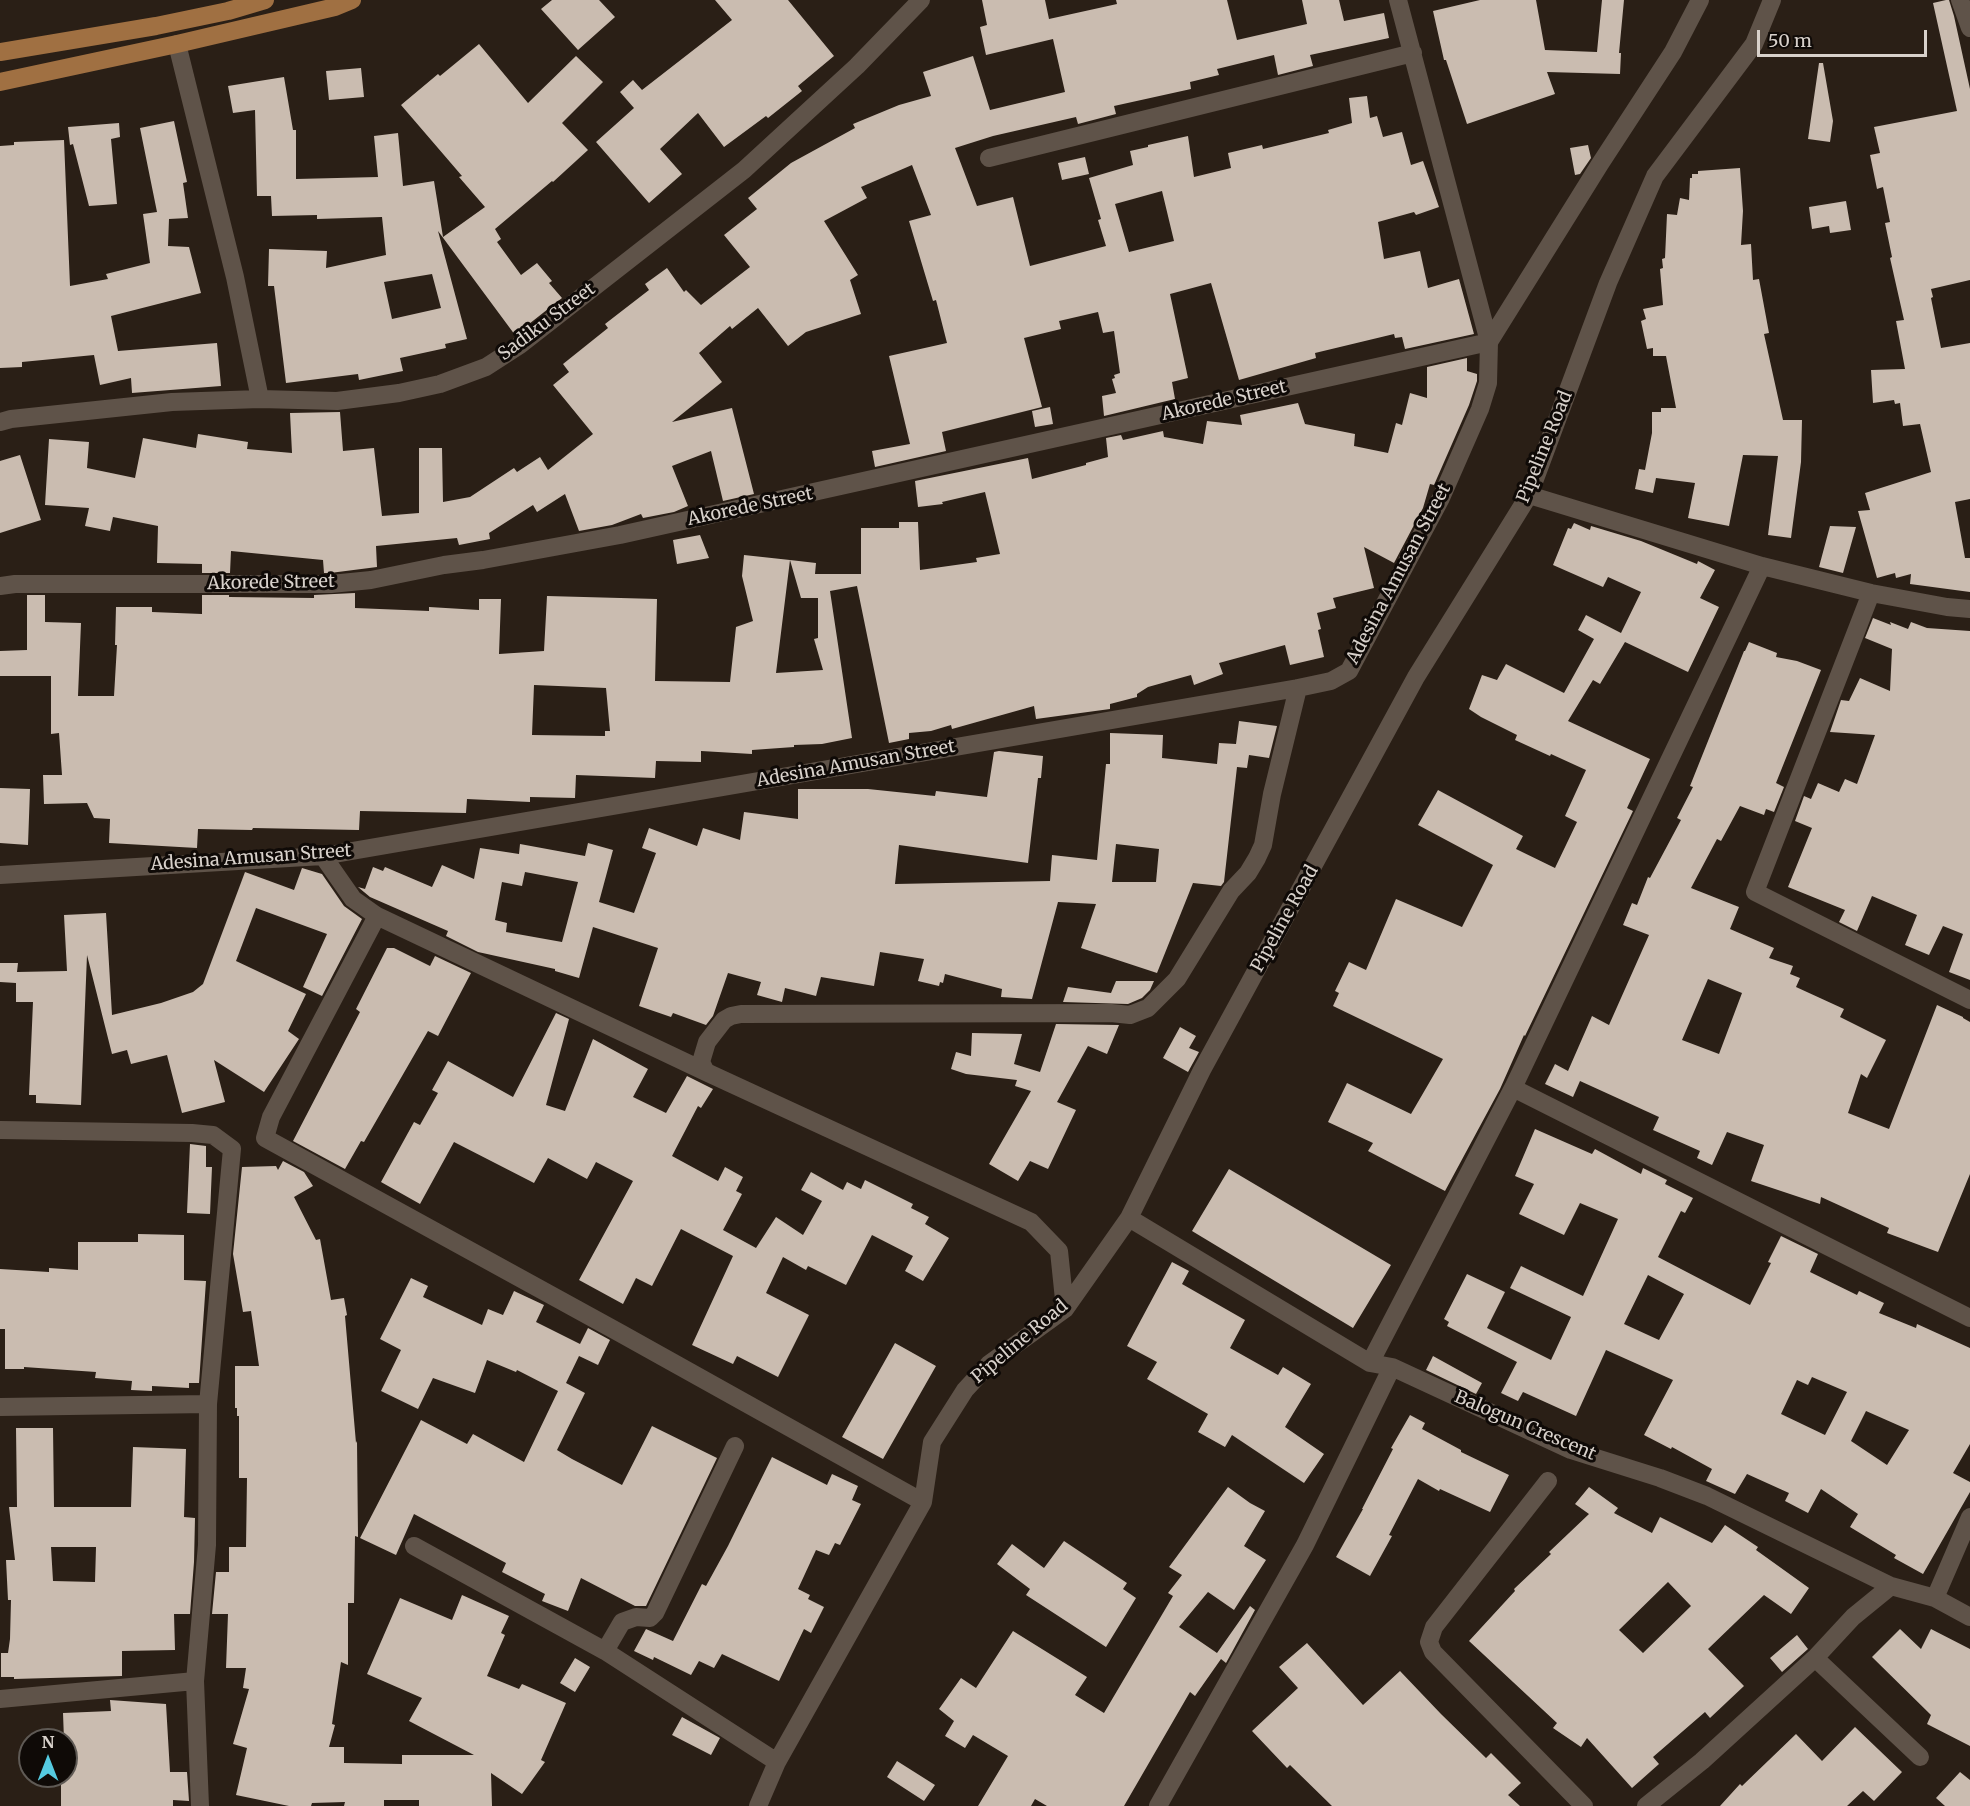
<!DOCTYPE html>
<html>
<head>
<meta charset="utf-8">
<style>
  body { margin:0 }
  #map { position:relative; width:1970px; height:1806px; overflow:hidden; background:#2a1f16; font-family:Merriweather,serif }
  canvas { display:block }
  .north { position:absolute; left:18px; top:1728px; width:60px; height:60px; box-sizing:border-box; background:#0f0a07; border:2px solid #5f5a55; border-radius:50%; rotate:0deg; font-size:16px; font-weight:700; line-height:24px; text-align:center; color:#d8d1cb }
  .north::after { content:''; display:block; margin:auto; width:21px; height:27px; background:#55cae0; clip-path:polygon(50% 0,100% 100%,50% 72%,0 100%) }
  .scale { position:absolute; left:1757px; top:30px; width:170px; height:27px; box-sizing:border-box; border:3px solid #d8d1cb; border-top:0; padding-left:8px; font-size:18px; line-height:21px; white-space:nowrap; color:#d8d1cb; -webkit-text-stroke:4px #0f0a07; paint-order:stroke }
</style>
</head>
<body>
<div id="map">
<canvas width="1970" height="1806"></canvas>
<div class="north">N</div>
<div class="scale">50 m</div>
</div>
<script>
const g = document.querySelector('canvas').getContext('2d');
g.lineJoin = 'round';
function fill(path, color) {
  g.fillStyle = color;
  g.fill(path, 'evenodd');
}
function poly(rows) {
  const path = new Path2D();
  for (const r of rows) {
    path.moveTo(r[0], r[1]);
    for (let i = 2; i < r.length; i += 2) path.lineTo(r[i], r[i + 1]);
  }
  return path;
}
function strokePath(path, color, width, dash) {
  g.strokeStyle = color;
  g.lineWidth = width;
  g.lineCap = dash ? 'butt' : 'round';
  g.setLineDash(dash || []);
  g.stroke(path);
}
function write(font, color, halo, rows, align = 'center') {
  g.font = font + ' Merriweather,serif';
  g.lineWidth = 6;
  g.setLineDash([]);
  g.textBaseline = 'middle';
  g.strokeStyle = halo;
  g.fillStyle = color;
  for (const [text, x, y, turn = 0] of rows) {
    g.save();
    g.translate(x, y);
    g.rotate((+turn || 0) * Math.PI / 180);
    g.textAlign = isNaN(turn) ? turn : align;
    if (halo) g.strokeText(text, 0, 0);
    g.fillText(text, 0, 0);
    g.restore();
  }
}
fill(poly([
  [552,0,599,0,615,17,578,50,541,9],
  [715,0,788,0,834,56,798,86,802,91,768,118,766,116,724,147,698,113,660,149,682,174,649,203,596,142,634,108,620,92,633,80,642,90,732,20],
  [982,0,1045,0,1049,19,1117,4,1116,0,1227,0,1237,40,1307,24,1302,0,1339,0,1344,21,1384,13,1389,38,1310,55,1313,66,1278,75,1274,55,1217,69,1219,75,1190,82,1191,89,1114,106,1116,114,1078,124,1076,117,993,136,955,148,977,206,1013,197,1030,266,1106,246,1098,220,1101,219,1089,178,1133,165,1130,151,1148,147,1148,145,1188,136,1194,177,1231,168,1228,153,1262,145,1263,149,1329,133,1328,130,1352,123,1349,98,1367,96,1370,118,1377,116,1383,137,1402,132,1411,165,1423,161,1439,207,1416,215,1414,212,1378,222,1384,259,1420,251,1428,288,1459,279,1474,334,1405,349,1402,337,1395,338,1394,334,1315,353,1316,358,1239,380,1211,283,1170,294,1188,378,1172,382,1175,399,1104,416,1102,396,1116,393,1112,379,1115,378,1114,375,1120,373,1114,331,1103,333,1098,312,1059,321,1061,329,1024,338,1042,407,942,432,946,451,875,467,872,451,910,444,889,356,947,343,936,300,933,301,909,221,931,215,912,165,861,187,867,198,824,221,858,275,850,280,861,314,806,332,788,346,758,308,732,329,730,326,699,353,722,382,672,422,732,408,754,494,723,501,711,451,672,466,688,506,674,512,643,518,641,514,612,525,579,531,565,494,537,512,533,505,489,533,490,539,459,545,457,538,376,546,377,567,330,573,324,573,323,560,231,551,230,573,202,573,202,564,157,563,158,526,113,517,110,531,85,526,89,508,45,505,49,439,89,442,87,468,135,478,143,438,196,448,198,434,248,442,247,449,292,453,290,413,340,412,343,451,374,448,382,516,419,513,419,448,442,448,443,502,470,497,514,468,517,472,540,457,548,470,593,434,553,385,569,372,563,364,608,328,605,324,649,290,645,284,667,268,684,292,686,290,701,305,750,267,724,235,757,209,748,198,791,163,855,128,853,124,899,105,931,96,923,72,973,56,990,110,1065,92,1053,39,986,55,980,27,987,25],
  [1162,191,1174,241,1129,252,1115,204],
  [1480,0,1536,0,1545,50,1597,52,1602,0,1624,0,1619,53,1621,53,1620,74,1547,72,1555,94,1467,124,1446,60,1444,60,1433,11],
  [1946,0,1949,0,1954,16,1970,89,1970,280,1931,289,1933,297,1931,298,1941,348,1970,343,1970,499,1955,502,1965,558,1970,558,1970,592,1910,584,1911,574,1896,578,1895,573,1877,578,1858,511,1870,510,1865,493,1931,472,1920,424,1903,426,1900,403,1895,404,1894,400,1873,403,1871,370,1905,369,1896,321,1904,320,1890,258,1892,257,1885,223,1890,222,1883,187,1877,189,1870,155,1880,153,1874,127,1957,111,1933,3],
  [479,44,528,103,576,56,603,82,562,123,588,150,553,182,552,181,495,229,501,239,497,242,521,275,537,263,552,281,549,283,562,298,515,335,438,231,467,339,445,344,446,348,400,358,403,371,359,380,358,374,286,383,274,286,268,286,269,249,327,251,326,268,386,255,382,217,317,219,317,215,272,216,271,196,257,196,255,110,233,113,228,86,284,77,293,130,296,130,296,179,378,177,374,136,398,133,403,186,434,181,443,237,485,207,459,177,462,176,401,105,438,74,440,76],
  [432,274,441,308,392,319,384,282],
  [1819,63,1823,63,1833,121,1830,142,1808,139],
  [361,68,364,97,329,100,326,71],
  [174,121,187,182,183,183,188,218,169,219,168,246,189,247,201,293,111,316,118,351,217,343,221,386,132,393,131,378,100,385,94,355,22,362,22,367,0,368,0,146,14,145,14,142,64,140,70,286,108,279,106,274,150,263,143,214,157,212,140,128],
  [119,123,120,137,111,139,117,204,89,206,73,144,70,145,68,127],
  [1588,145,1591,158,1580,174,1575,175,1570,148],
  [1085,157,1089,174,1062,180,1058,163],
  [1740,168,1743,211,1741,245,1751,244,1753,280,1759,279,1769,333,1764,334,1783,420,1802,420,1801,462,1791,538,1768,535,1778,456,1743,455,1729,526,1688,518,1695,483,1656,478,1653,493,1635,489,1639,469,1645,470,1652,433,1652,412,1661,412,1661,408,1676,408,1666,356,1653,356,1653,348,1647,349,1641,321,1646,319,1643,309,1663,305,1660,269,1663,268,1662,259,1665,258,1667,214,1677,215,1680,198,1689,200,1690,178,1692,178,1692,174,1698,174,1698,171],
  [1846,201,1851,230,1830,233,1829,226,1812,229,1809,207],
  [1467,358,1467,371,1477,374,1477,381,1469,405,1434,485,1430,484,1423,508,1394,563,1364,547,1374,588,1333,598,1336,608,1317,613,1321,629,1318,630,1324,657,1290,665,1285,645,1219,663,1223,674,1194,685,1191,675,1148,687,1137,694,1137,697,1110,704,1110,709,1036,719,1034,706,952,729,951,725,931,731,909,733,909,739,889,743,857,586,830,591,852,738,822,744,794,745,794,747,752,750,752,754,701,751,701,762,656,761,655,778,576,775,575,798,530,797,530,802,467,799,466,813,360,811,359,830,253,828,252,830,198,829,197,848,109,843,110,819,94,818,87,803,44,804,43,775,62,775,59,733,51,734,51,676,0,676,0,651,27,650,27,595,45,595,45,622,81,623,78,696,114,696,117,645,115,645,116,607,152,607,152,612,202,614,202,595,229,595,229,597,314,598,314,595,355,593,355,608,429,611,429,607,479,610,479,599,501,599,499,654,544,651,547,596,657,599,655,681,730,682,736,627,753,621,742,576,744,555,790,560,776,673,823,670,814,639,818,638,818,598,801,598,790,560,816,563,815,574,861,574,861,528,899,528,899,522,918,522,920,570,977,562,976,558,1000,554,985,492,942,502,943,504,918,507,915,481,1028,458,1032,479,1086,465,1086,463,1108,457,1106,438,1121,435,1123,440,1163,431,1164,437,1203,444,1207,421,1242,425,1240,415,1298,403,1305,424,1355,434,1354,446,1388,453,1396,423,1402,425,1410,393,1427,398,1427,367],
  [534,685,606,688,610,731,605,731,605,736,532,735],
  [1050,407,1053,424,1035,427,1032,411],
  [20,455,41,520,0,533,0,461],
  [1574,523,1590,530,1591,526,1641,541,1697,564,1698,561,1715,570,1700,598,1719,607,1688,672,1625,642,1600,684,1593,680,1568,721,1650,759,1627,808,1633,811,1525,1036,1524,1035,1500,1089,1445,1191,1368,1151,1373,1143,1328,1122,1347,1083,1411,1114,1443,1059,1333,1006,1339,993,1335,991,1349,962,1366,970,1396,899,1462,927,1493,865,1418,825,1438,790,1523,836,1516,849,1555,868,1577,822,1565,816,1586,770,1551,754,1550,756,1515,740,1517,735,1481,717,1469,709,1482,675,1497,680,1506,664,1564,693,1594,639,1578,630,1586,615,1621,633,1641,592,1608,577,1603,587,1553,565,1568,528,1571,529],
  [1830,526,1856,527,1843,573,1819,567],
  [700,535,709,558,677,564,673,540],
  [1873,618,1891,625,1890,622,1908,629,1911,622,1927,628,1970,631,1970,980,1949,972,1963,934,1943,926,1929,955,1905,945,1917,915,1872,896,1857,931,1839,922,1845,910,1788,887,1812,828,1795,821,1804,796,1811,799,1818,783,1839,792,1845,779,1857,784,1875,735,1830,732,1841,700,1849,701,1860,678,1890,691,1892,649,1865,638],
  [1749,642,1777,653,1776,657,1797,661,1821,670,1776,783,1784,787,1774,812,1766,809,1764,815,1740,806,1721,841,1717,839,1691,888,1739,907,1730,929,1774,948,1769,958,1793,966,1790,974,1800,978,1796,987,1844,1009,1840,1017,1886,1040,1867,1078,1861,1074,1848,1113,1889,1129,1937,1005,1963,1017,1963,1018,1970,1022,1970,1174,1938,1252,1887,1233,1889,1228,1821,1197,1820,1204,1751,1181,1764,1145,1727,1132,1712,1165,1697,1158,1700,1151,1653,1130,1659,1117,1580,1081,1573,1097,1545,1084,1555,1064,1568,1071,1592,1016,1609,1025,1649,935,1623,925,1632,903,1637,905,1648,877,1650,878,1681,820,1677,818,1693,787,1690,786,1744,651,1745,651],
  [1708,979,1742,993,1719,1054,1682,1040],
  [1239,721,1277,726,1269,758,1249,755,1247,768,1237,767,1224,882,1221,886,1193,883,1157,973,1081,948,1096,904,1058,902,1032,999,1001,997,1002,989,945,974,943,983,940,982,939,986,918,981,924,959,880,952,874,986,821,977,816,996,785,988,782,1002,757,995,761,982,728,973,713,1016,706,1025,673,1013,671,1017,639,1006,658,948,593,927,579,978,555,971,555,969,478,952,446,936,448,931,370,897,358,887,365,889,373,867,383,871,385,867,432,887,442,865,474,879,480,848,519,854,520,844,585,856,588,843,613,850,599,902,634,913,656,853,642,848,649,828,697,846,703,828,740,840,744,812,798,819,798,789,868,789,935,796,936,791,987,797,994,752,999,751,1043,756,1041,778,1038,778,1028,863,899,845,895,884,1050,881,1052,855,1097,860,1106,764,1110,764,1110,733,1163,735,1162,758,1217,764,1219,743,1236,744],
  [1116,844,1159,849,1156,882,1112,882],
  [525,872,578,882,562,942,506,932,507,923,495,920,502,882,522,886],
  [0,788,30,789,28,845,0,843],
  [302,868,322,874,344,906,362,919,322,996,303,987,327,934,256,908,236,961,306,994,288,1031,299,1039,264,1092,214,1060,225,1102,182,1113,167,1055,131,1064,127,1050,112,1054,87,955,81,1105,36,1103,36,1095,29,1095,33,1002,16,1002,16,983,0,982,0,963,18,963,17,972,67,971,64,915,106,913,112,1015,161,1003,193,992,203,984,245,872,294,890],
  [387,948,394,948,430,966,435,956,471,973,438,1036,428,1031,364,1142,361,1141,345,1169,293,1141,360,1012,356,1009],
  [1116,981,1154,981,1150,990,1142,998,1128,1004,1063,1002,1068,987,1111,993],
  [556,1013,569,1019,546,1105,565,1111,593,1039,648,1069,633,1097,666,1113,687,1076,713,1089,701,1108,698,1106,672,1156,718,1181,725,1167,743,1177,736,1191,742,1194,723,1230,756,1248,776,1217,803,1235,822,1201,801,1190,811,1172,843,1190,847,1182,861,1189,865,1180,913,1204,911,1208,929,1217,925,1224,949,1238,923,1281,905,1271,913,1256,872,1235,846,1285,808,1266,806,1270,783,1257,766,1293,809,1315,778,1377,737,1356,733,1364,692,1345,733,1256,681,1229,652,1286,636,1278,623,1304,579,1280,633,1181,596,1162,587,1179,548,1158,534,1183,454,1142,420,1204,381,1182,414,1122,420,1125,438,1093,432,1090,448,1061,513,1097],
  [1056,1024,1119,1025,1107,1054,1088,1046,1057,1102,1076,1110,1048,1169,1030,1161,1018,1181,989,1164,1031,1091,1015,1086,1017,1080,966,1074,951,1069,956,1052,971,1056,972,1033,1022,1034,1014,1064,1040,1072],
  [1180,1027,1196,1036,1189,1048,1199,1052,1188,1072,1163,1058],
  [1535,1129,1592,1154,1595,1149,1641,1174,1643,1168,1667,1180,1665,1184,1693,1198,1685,1213,1681,1211,1658,1257,1750,1305,1771,1263,1768,1262,1781,1236,1818,1254,1810,1272,1857,1295,1859,1291,1884,1303,1879,1313,1916,1328,1917,1324,1970,1348,1970,1444,1953,1473,1970,1482,1970,1492,1923,1574,1894,1558,1896,1555,1850,1527,1858,1514,1821,1489,1808,1513,1785,1501,1789,1493,1747,1474,1735,1494,1706,1481,1712,1469,1672,1447,1671,1449,1644,1435,1673,1380,1606,1350,1576,1416,1523,1392,1518,1401,1501,1393,1517,1362,1447,1326,1449,1322,1444,1319,1467,1274,1505,1292,1487,1328,1551,1360,1571,1317,1510,1288,1521,1266,1583,1296,1618,1219,1580,1203,1564,1235,1519,1214,1534,1184,1515,1176],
  [1648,1275,1684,1294,1659,1340,1624,1324],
  [1812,1377,1847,1392,1825,1435,1781,1414,1797,1380,1808,1385],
  [1866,1411,1909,1430,1887,1465,1851,1441],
  [190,1144,206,1146,206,1167,212,1167,210,1214,187,1213],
  [283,1161,304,1172,313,1186,294,1197,316,1240,320,1239,331,1300,344,1298,347,1315,345,1316,356,1443,357,1441,358,1537,355,1536,354,1603,348,1603,348,1665,341,1662,332,1724,335,1725,329,1747,344,1747,344,1763,402,1764,402,1755,474,1755,409,1721,422,1698,367,1674,400,1598,452,1620,462,1595,509,1616,501,1633,505,1635,487,1676,519,1689,522,1684,566,1703,541,1760,545,1762,522,1794,491,1773,492,1806,419,1806,419,1800,384,1800,384,1806,344,1806,345,1802,312,1803,311,1806,289,1806,236,1795,247,1748,233,1744,249,1689,243,1688,246,1668,226,1668,228,1614,212,1614,216,1572,229,1572,229,1547,246,1547,247,1478,239,1478,239,1416,237,1416,237,1408,235,1408,235,1366,259,1366,251,1311,243,1312,233,1254,242,1167,276,1166,278,1170],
  [1229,1169,1391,1265,1353,1328,1192,1231],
  [138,1234,184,1235,184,1280,206,1281,199,1383,189,1383,189,1388,152,1386,152,1391,131,1390,132,1381,95,1378,96,1372,24,1367,24,1369,5,1369,5,1329,0,1329,0,1269,49,1272,49,1268,78,1270,78,1242,138,1242],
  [1172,1262,1189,1271,1182,1284,1245,1320,1230,1348,1278,1375,1283,1367,1311,1384,1285,1427,1324,1454,1304,1483,1232,1435,1225,1447,1198,1432,1208,1414,1147,1379,1157,1362,1127,1346],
  [411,1278,428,1286,423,1297,482,1325,488,1309,503,1315,514,1291,544,1305,536,1322,580,1344,588,1328,610,1340,598,1365,579,1356,566,1383,585,1393,557,1450,572,1459,622,1485,652,1426,717,1458,646,1606,635,1606,581,1578,568,1611,542,1601,545,1594,502,1572,506,1563,414,1514,396,1555,360,1538,421,1420,467,1444,473,1434,524,1462,558,1391,517,1370,516,1372,487,1360,475,1393,433,1378,418,1409,381,1391,401,1350,380,1339],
  [895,1343,936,1366,883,1459,842,1437],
  [1433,1356,1482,1383,1476,1394,1426,1370],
  [1410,1415,1425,1423,1422,1429,1461,1450,1461,1452,1509,1475,1490,1512,1440,1489,1439,1491,1418,1479,1389,1535,1392,1536,1370,1576,1336,1557,1363,1509,1362,1509,1393,1449,1391,1448],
  [16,1428,53,1428,54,1507,131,1507,133,1447,186,1449,184,1517,195,1518,194,1562,190,1614,174,1614,175,1650,122,1651,122,1676,14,1679,14,1677,1,1677,1,1653,8,1653,10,1639,11,1600,8,1600,6,1560,15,1560,9,1507,17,1507],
  [51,1547,96,1547,95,1582,53,1581],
  [772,1457,827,1485,832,1474,858,1486,852,1500,861,1504,840,1545,835,1543,829,1555,816,1550,798,1589,810,1595,808,1599,824,1607,811,1633,804,1629,779,1681,722,1654,714,1668,699,1661,691,1675,654,1657,653,1660,634,1651,646,1629,673,1641,702,1584,706,1586,728,1546],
  [1228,1487,1250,1503,1265,1511,1244,1546,1266,1560,1234,1610,1208,1592,1179,1627,1217,1653,1250,1606,1255,1610,1226,1663,1221,1659,1195,1696,1190,1692,1124,1806,1047,1806,1035,1799,1031,1806,978,1806,1008,1756,973,1735,965,1748,945,1736,954,1721,939,1709,961,1678,976,1688,1013,1631,1087,1677,1075,1695,1104,1713,1173,1596,1168,1593,1182,1575,1169,1567],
  [1589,1487,1618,1508,1614,1513,1652,1533,1660,1517,1712,1543,1725,1525,1758,1547,1756,1550,1809,1588,1791,1614,1764,1595,1708,1649,1744,1686,1710,1718,1705,1712,1653,1757,1659,1764,1632,1788,1587,1738,1581,1747,1553,1728,1557,1723,1469,1641,1515,1591,1514,1589,1551,1554,1549,1552,1589,1514,1575,1504],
  [1668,1582,1691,1606,1643,1653,1619,1630],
  [1064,1541,1127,1583,1123,1589,1136,1598,1106,1647,1026,1595,1030,1589,997,1564,1012,1544,1044,1568],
  [1900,1629,1921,1649,1931,1629,1970,1649,1970,1746,1927,1724,1931,1715,1872,1657],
  [1797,1635,1808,1649,1782,1672,1770,1658],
  [1307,1643,1363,1705,1400,1671,1441,1714,1486,1758,1491,1753,1521,1783,1508,1795,1520,1806,1332,1806,1290,1765,1287,1768,1252,1731,1298,1688,1279,1667],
  [575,1658,590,1667,575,1692,560,1683],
  [110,1700,166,1704,170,1772,187,1772,189,1801,173,1800,173,1806,61,1806,61,1776,66,1776,66,1740,64,1740,63,1713,111,1711],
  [682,1717,720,1738,711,1755,672,1735],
  [1855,1727,1902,1772,1874,1801,1863,1791,1847,1806,1720,1806,1740,1784,1742,1786,1796,1734,1822,1761],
  [897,1761,935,1785,924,1801,887,1777],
  [1960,1772,1970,1780,1970,1806,1945,1806,1936,1798]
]), '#cabcb0');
strokePath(poly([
  [1960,0,1970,28],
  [177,44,235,277,260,399],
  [989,158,1413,53],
  [1489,342,1600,164,1673,52,1700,0],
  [0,422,11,419,172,402,260,399,337,401,399,393,440,384,486,367,520,345,744,170,857,66,921,0],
  [1529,495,1762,566,1871,593,1947,607,1970,609],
  [0,586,15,584,331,584,371,580,444,565,483,560,620,535,1489,342],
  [1871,593,1755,892,1970,1000],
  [323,856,353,899,377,916,706,1072,1031,1222,1059,1251,1065,1309],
  [0,875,323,856,1298,688,1331,681,1349,671,1441,498,1480,409,1488,383,1489,342,1398,0],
  [377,916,271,1117,265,1138,620,1333,923,1502],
  [706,1072,701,1062,707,1042,724,1020,731,1016,741,1014,1111,1013,1130,1015,1148,1008,1177,979,1231,891,1248,873,1257,858,1263,845,1272,794,1298,688],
  [1513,1088,1970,1318],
  [0,1130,192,1133,213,1135,232,1149,208,1404,207,1545,195,1681,200,1806],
  [1129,1218,1370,1363,1392,1367,1571,1450,1660,1478,1707,1496,1891,1586,1935,1598,1970,1617],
  [1370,1363,1513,1088,1762,566],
  [0,1407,208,1404],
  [1548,1481,1434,1627,1429,1642,1433,1652,1584,1806],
  [414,1546,605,1651,777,1762],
  [1935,1598,1970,1517],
  [605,1651,622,1622,636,1617,650,1618,655,1613,735,1446],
  [1815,1658,1920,1757],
  [0,1699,195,1681],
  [758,1806,777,1762,923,1502,932,1442,965,1390,989,1364,1065,1309,1129,1218,1202,1070,1416,677,1529,495,1608,283,1655,176,1754,44,1772,0],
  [1158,1806,1305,1545,1392,1367],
  [1646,1806,1702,1761,1815,1658,1853,1617,1891,1586]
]), '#5f5349', 18);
strokePath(poly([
  [0,52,156,26,228,11,265,0],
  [0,82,177,44,335,7,352,0]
]), '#a07042', 18);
write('18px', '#d8d1cb', '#0f0a07', [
  ["Sadiku Street",547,322,-37],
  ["Akorede Street",1224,401,-13],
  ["Pipeline Road",1545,447,-68],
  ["Akorede Street",750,507,-12],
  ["Adesina Amusan Street",1399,574,-62],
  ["Akorede Street",271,583,-1],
  ["Adesina Amusan Street",856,764,-10],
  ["Adesina Amusan Street",251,858,-4],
  ["Pipeline Road",1285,919,-61],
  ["Pipeline Road",1020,1342,-40],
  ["Balogun Crescent",1525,1426,23]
]);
</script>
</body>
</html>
